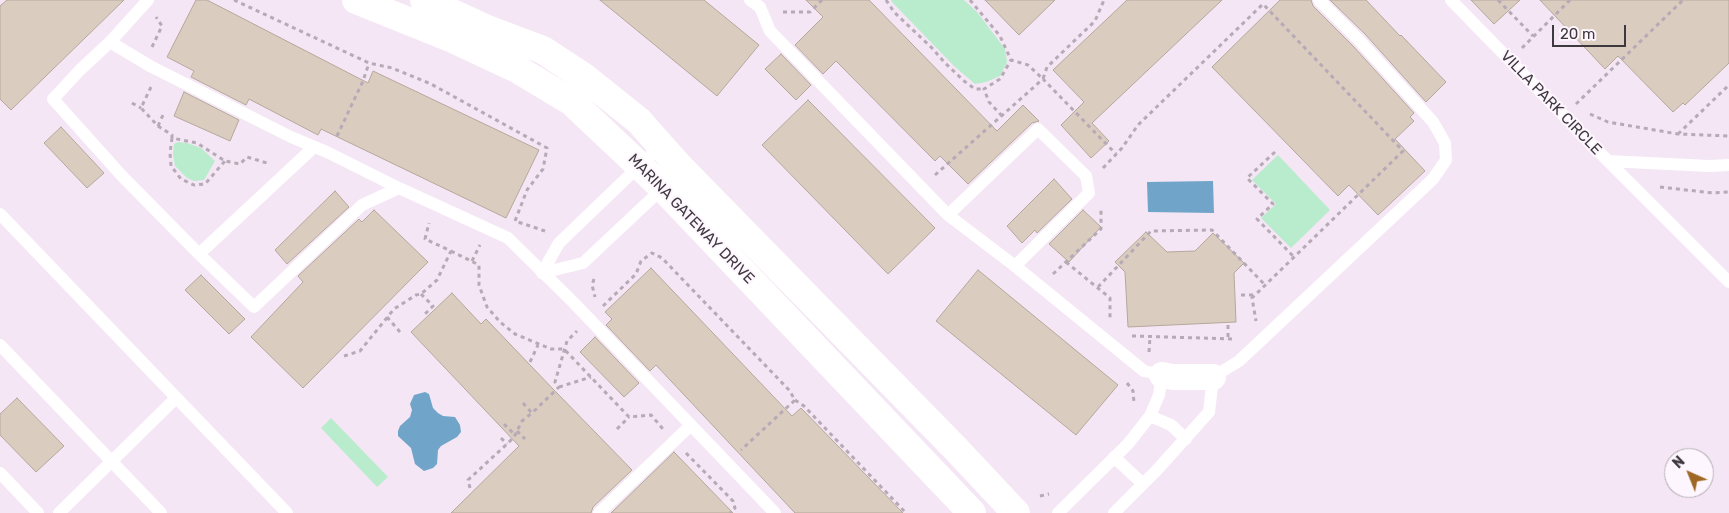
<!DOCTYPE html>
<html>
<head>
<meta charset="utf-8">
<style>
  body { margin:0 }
  #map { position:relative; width:1729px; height:513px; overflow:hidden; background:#f4e6f4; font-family:Rubik,sans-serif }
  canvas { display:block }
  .north { position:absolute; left:1664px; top:448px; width:50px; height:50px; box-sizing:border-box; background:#fef6fe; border:1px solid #b1aab1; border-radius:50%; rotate:316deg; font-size:14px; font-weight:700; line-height:20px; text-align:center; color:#3e393e }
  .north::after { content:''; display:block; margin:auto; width:18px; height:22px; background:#9f6724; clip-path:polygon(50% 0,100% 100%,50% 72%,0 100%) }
  .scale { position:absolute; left:1552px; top:25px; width:74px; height:22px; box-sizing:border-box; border:2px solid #3e393e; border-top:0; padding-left:6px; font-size:15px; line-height:18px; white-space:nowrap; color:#3e393e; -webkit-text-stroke:4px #fef6fe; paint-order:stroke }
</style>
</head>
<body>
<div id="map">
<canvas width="1729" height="513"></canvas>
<div class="north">N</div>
<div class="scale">20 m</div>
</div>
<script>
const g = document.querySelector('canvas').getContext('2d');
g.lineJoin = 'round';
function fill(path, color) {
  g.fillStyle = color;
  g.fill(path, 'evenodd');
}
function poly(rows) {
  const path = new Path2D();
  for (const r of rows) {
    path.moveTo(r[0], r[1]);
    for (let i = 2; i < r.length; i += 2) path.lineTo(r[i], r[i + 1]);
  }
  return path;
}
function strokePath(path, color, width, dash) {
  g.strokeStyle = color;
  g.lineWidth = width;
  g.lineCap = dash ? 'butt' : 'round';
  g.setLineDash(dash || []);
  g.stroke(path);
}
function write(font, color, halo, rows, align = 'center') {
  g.font = font + ' Rubik,sans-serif';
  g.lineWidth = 4;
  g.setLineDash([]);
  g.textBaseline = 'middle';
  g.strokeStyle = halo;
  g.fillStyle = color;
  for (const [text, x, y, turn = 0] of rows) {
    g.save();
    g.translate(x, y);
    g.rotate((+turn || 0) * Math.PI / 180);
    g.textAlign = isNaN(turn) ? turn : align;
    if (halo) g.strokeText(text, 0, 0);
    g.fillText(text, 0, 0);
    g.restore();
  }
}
fill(poly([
  [891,0,964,0,977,12,1005,49,1007,62,1000,76,986,82,975,84,954,66,892,2],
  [178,142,187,143,201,148,215,161,204,180,194,181,187,178,175,166,173,154,174,144],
  [1278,155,1330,210,1291,248,1261,218,1276,204,1252,180],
  [331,418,388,477,377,487,321,428]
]), '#b8eccc');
fill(poly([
  [1213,181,1214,213,1148,212,1147,182],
  [425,392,429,394,433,408,438,413,443,416,455,417,460,425,461,432,457,437,441,446,438,450,437,464,433,468,424,471,415,464,411,448,398,436,398,431,400,426,410,417,412,410,410,404,414,395]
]), '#70a5c9');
const building = poly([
  [7,0,124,0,11,110,0,99,0,6,7,0],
  [196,0,207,0,368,83,373,71,539,150,506,218,321,129,318,135,249,99,246,105,191,77,194,71,167,57,196,0],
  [600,0,704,0,759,45,717,96,600,0],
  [806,0,869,0,997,131,1023,105,1039,121,1032,123,968,184,940,156,935,161,836,61,823,74,795,45,823,17,806,0],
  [985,0,1055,0,1019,35,985,0],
  [1127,0,1222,0,1092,123,1109,141,1091,158,1061,125,1084,102,1053,70,1127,0],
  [1280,0,1311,0,1313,6,1353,46,1414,113,1410,117,1414,121,1395,139,1425,171,1378,215,1349,185,1338,196,1212,67,1280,0],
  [1330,0,1366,0,1400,36,1401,35,1446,82,1426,102,1365,34,1330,0],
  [1471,0,1520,0,1494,24,1471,0],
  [1540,0,1729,0,1729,63,1685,105,1683,103,1673,112,1618,56,1605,69,1540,0],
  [781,54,811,85,796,100,765,69,781,54],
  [184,92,239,120,230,141,174,116,184,92],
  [808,100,935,228,888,274,762,145,808,100],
  [61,127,104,173,87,188,44,143,61,127],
  [1054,179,1072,199,1037,233,1035,230,1022,243,1007,226,1054,179],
  [335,191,349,207,287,264,275,250,335,191],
  [374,210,428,262,303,388,251,337,303,282,298,276,359,219,362,222,374,210],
  [1083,210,1101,227,1069,262,1049,244,1083,210],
  [1146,232,1167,252,1195,251,1213,233,1244,263,1234,273,1236,322,1128,327,1125,272,1115,262,1146,232],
  [651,268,792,416,801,408,903,513,795,513,656,365,650,371,606,325,612,319,605,312,651,268],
  [978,270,1118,385,1076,435,936,321,978,270],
  [201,275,245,319,229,334,185,290,201,275],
  [452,293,481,324,486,319,554,390,632,470,593,507,591,513,451,513,519,446,411,332,452,293],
  [595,337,639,383,624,397,580,352,595,337],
  [17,398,64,446,36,472,0,435,0,414,17,398],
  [674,452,733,513,611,513,674,452]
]);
fill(building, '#dbccc0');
strokePath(building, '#b5a79b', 1);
strokePath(poly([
  [234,0,369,63,392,68,431,84,547,148,543,169,527,190,515,221,545,231],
  [886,0,894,12,932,48,945,63,964,81,975,89,984,89],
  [970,0,1000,36,1011,60,1028,65,1043,79,1047,67,1095,21,1104,0],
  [1498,0,1533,36],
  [783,12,810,12,822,0],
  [152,47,162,26,156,17],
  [1522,48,1570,0],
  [151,87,141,108,158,126,172,135,172,138,197,143,225,161,240,164,247,157,267,163],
  [132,103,141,108],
  [1576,104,1683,0],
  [1590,114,1608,122,1678,134,1729,136],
  [1002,116,989,102,984,89,1000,79,1011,60],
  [158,126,163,115],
  [1678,134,1729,85],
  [337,136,363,81,369,63],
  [172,138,170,153,171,166,181,179,194,185,205,184,225,161],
  [1275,152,1247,178,1273,204,1257,219,1294,257],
  [1103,168,1122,148,1138,125,1263,4,1403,151,1252,298,1256,321],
  [935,175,1043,79,1116,154],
  [1660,187,1713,193,1729,192],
  [451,251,479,265,479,285,487,307,500,322,515,334,551,349,564,349,629,417,651,415,663,429],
  [472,261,480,245],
  [1066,262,1110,298,1110,319],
  [1053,274,1101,229,1101,209],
  [594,279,592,285,595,297],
  [1098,287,1151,231,1212,230,1265,285],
  [421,294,433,306,423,316],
  [1241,295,1255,295],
  [603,306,636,274,641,261,652,253,662,258,789,390,795,400,741,450],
  [387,317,400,332],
  [1228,325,1228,339],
  [1132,336,1235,339],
  [1149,352,1150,337],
  [344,356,360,351,394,309,416,295,421,294,437,280,451,251,425,239,429,223],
  [530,362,538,345],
  [1127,383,1133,391,1134,403],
  [559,387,591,377],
  [795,400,804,406,906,513],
  [523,403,532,413,559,387,555,382,567,341,577,331],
  [504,424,515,435],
  [617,429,629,417],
  [517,431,525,439],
  [501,438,507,444],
  [686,453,733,501,735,508,730,513],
  [470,488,468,480,507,444,514,437,522,421,532,413],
  [1040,496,1049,494]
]), '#b5aab5', 3, [4, 4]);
strokePath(poly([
  [148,0,110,42,80,70,53,99,122,176,199,254,254,307,362,205,399,188,508,238,574,303,775,513],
  [750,0,760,7,770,31,948,215,1015,266,1144,371,1162,375,1159,395,1150,416,1128,444,1058,513],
  [1451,0,1608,161,1709,166,1729,165],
  [110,42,150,66,291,137,329,153,399,188],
  [1608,161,1729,282],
  [0,214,287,513],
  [948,215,1038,129,1086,176,1089,193,1015,266],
  [199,254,314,147],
  [542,273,583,263,665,186],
  [542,273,559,243,661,145],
  [0,345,161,513],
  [1150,416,1171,425,1186,439],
  [1114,457,1143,484],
  [0,473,38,513],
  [59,513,176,398],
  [599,513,691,425],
  [1114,513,1157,470,1209,412,1213,377,1239,361,1433,179,1446,160,1445,143,1433,122,1359,40,1319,0]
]), '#fff', 12);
strokePath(poly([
  [1162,375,1173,377,1213,377]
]), '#fff', 26);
strokePath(poly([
  [356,0,453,39,517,69,572,102,663,188,972,513],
  [424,0,485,28,543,50,584,77,639,121,678,165,956,449,1016,513]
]), '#fff', 28);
write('15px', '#3e393e', '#fef6fe', [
  ["VILLA PARK CIRCLE",1551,103,46],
  ["MARINA GATEWAY DRIVE",691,219,46]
]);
</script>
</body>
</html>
